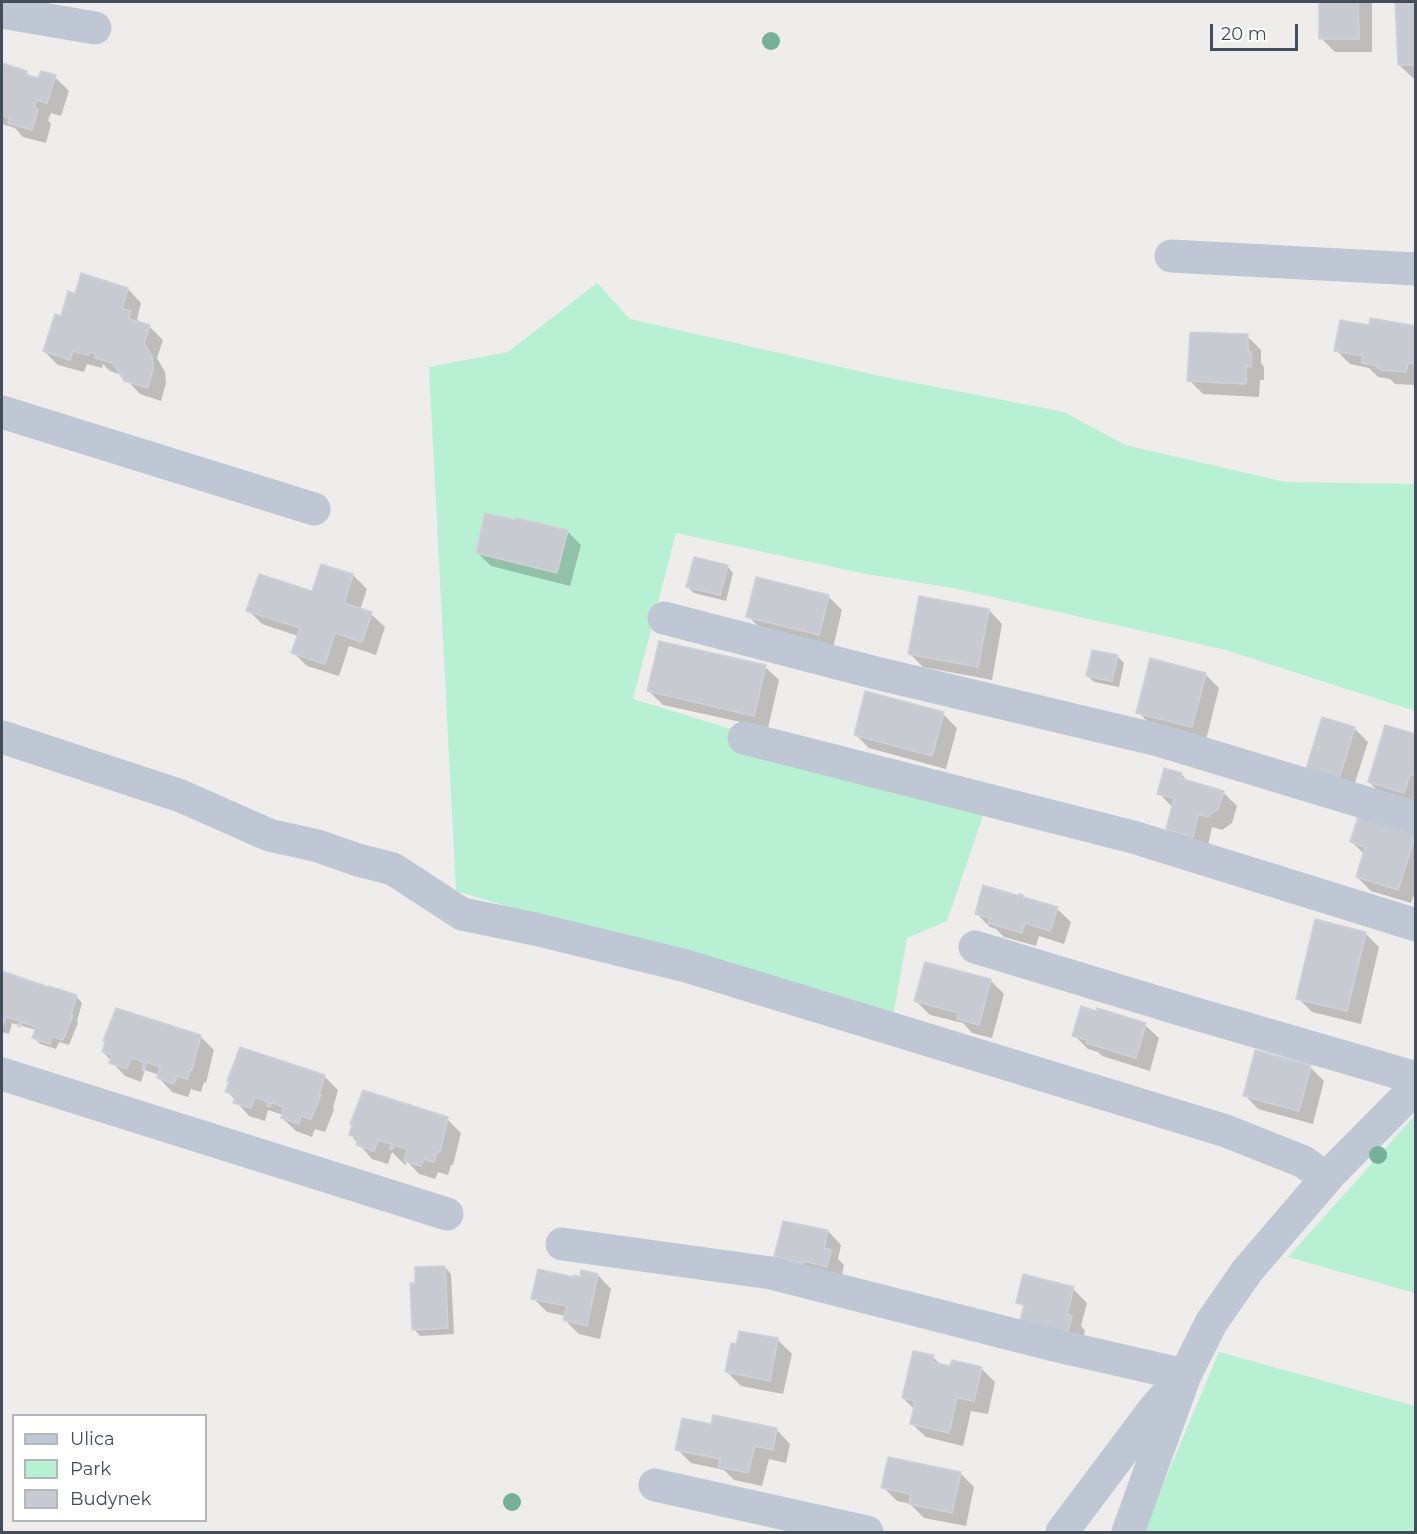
<!DOCTYPE html>
<html>
<head>
<meta charset="utf-8">
<style>
  body { margin:0 }
  #map { position:relative; width:1417px; height:1534px; overflow:hidden; background:#efecec; font-family:Montserrat,sans-serif }
  canvas { display:block }
  .frame { position:absolute; inset:0; border:3px solid #444d5a; pointer-events:none }
  .legend { position:absolute; left:12px; top:1414px; width:195px; height:108px; box-sizing:border-box; background:#fff; border:2px solid #b4b8bd; margin:0; padding:8px 10px; list-style:none; font-size:18px; color:#444d5a }
  .legend li { display:flex; align-items:center; gap:12px; height:30px }
  .legend b { width:30px; border:2px solid #b4b8bd }
  .scale { position:absolute; left:1210px; top:24px; width:88px; height:27px; box-sizing:border-box; border:3px solid #444d5a; border-top:0; padding-left:8px; font-size:18px; line-height:21px; white-space:nowrap; color:#444d5a; -webkit-text-stroke:4px #fff; paint-order:stroke }
</style>
</head>
<body>
<div id="map">
<canvas width="1417" height="1534"></canvas>
<div class="frame"></div>
<ul class="legend">
<li><b style="height:8px;background:#bec7d3"></b>Ulica</li>
<li><b style="height:16px;background:#b7f0d3"></b>Park</li>
<li><b style="height:16px;background:#c8cad2"></b>Budynek</li>
</ul>
<div class="scale">20 m</div>
</div>
<script>
const g = document.querySelector('canvas').getContext('2d');
g.lineJoin = 'round';
function fill(path, color) {
  g.fillStyle = color;
  g.fill(path, 'evenodd');
}
function poly(rows) {
  const path = new Path2D();
  for (const r of rows) {
    path.moveTo(r[0], r[1]);
    for (let i = 2; i < r.length; i += 2) path.lineTo(r[i], r[i + 1]);
  }
  return path;
}
function strokePath(path, color, width, dash) {
  g.strokeStyle = color;
  g.lineWidth = width;
  g.lineCap = dash ? 'butt' : 'round';
  g.setLineDash(dash || []);
  g.stroke(path);
}
fill(poly([
  [597,283,630,319,880,376,1064,412,1125,445,1285,482,1415,484,1415,711,1226,650,953,588,866,574,676,533,633,699,986,807,947,921,907,938,892,1022,456,891,429,367,508,352],
  [1415,1115,1415,1293,1288,1257],
  [1219,1352,1415,1406,1415,1532,1143,1532]
]), '#b7f0d3');
fill(poly([
  [1321,2,1372,2,1372,52,1335,52,1321,38],
  [1416,3,1416,78,1413,78,1399,65],
  [2,65,27,73,32,78,39,80,55,77,69,91,61,116,51,113,48,120,51,124,46,143,23,137,15,128,2,124],
  [128,289,141,303,137,319,142,324,149,326,163,340,157,358,165,372,166,383,161,401,140,394,122,375,110,371,103,364,102,368,87,364,84,372,58,365,44,351,76,295],
  [1370,327,1416,327,1416,385,1395,384,1390,379,1378,377,1369,368,1350,364,1336,350],
  [1247,336,1261,350,1261,363,1264,367,1264,380,1260,380,1259,397,1203,394,1189,380],
  [516,522,567,531,581,545,570,586,491,566,477,552],
  [322,565,353,575,367,589,360,610,371,614,385,627,376,655,349,646,339,676,307,666,293,652,298,636,262,624,248,610,313,593],
  [727,566,733,573,726,601,694,593,688,587],
  [828,596,842,610,833,648,762,630,748,616],
  [989,610,1002,624,992,680,923,667,909,653],
  [1117,656,1124,663,1119,687,1094,682,1088,676],
  [765,667,779,680,768,728,663,705,649,691],
  [1205,674,1219,688,1206,740,1152,726,1138,712],
  [943,714,957,728,946,769,869,748,855,734],
  [1354,728,1368,742,1352,792,1321,782],
  [1416,735,1416,805,1383,796,1369,782],
  [1181,774,1189,782,1223,792,1237,806,1232,823,1222,830,1212,827,1207,850,1181,843,1167,829,1173,808,1159,793],
  [1416,825,1416,890,1411,903,1371,891,1357,877,1364,854,1352,842],
  [1023,896,1025,899,1057,909,1071,922,1064,944,1039,936,1036,946,1004,937,996,929,990,927,976,913],
  [1365,933,1379,947,1361,1024,1312,1012,1298,998],
  [2,973,49,989,76,996,82,1003,77,1021,78,1023,69,1045,59,1042,56,1049,40,1044,34,1038,36,1030,12,1023,9,1034,2,1032],
  [990,980,1004,994,992,1038,972,1033,963,1023,930,1015,916,1001],
  [1145,1025,1159,1038,1150,1071,1102,1056,1098,1052,1088,1049,1074,1035],
  [201,1037,214,1050,206,1083,204,1082,201,1092,191,1089,188,1097,172,1092,159,1078,159,1075,145,1070,141,1082,125,1076,103,1052],
  [1310,1067,1324,1081,1313,1124,1258,1109,1245,1095],
  [324,1076,338,1090,333,1108,334,1110,325,1132,315,1129,312,1137,296,1131,282,1118,283,1115,268,1110,265,1121,249,1116,227,1091],
  [447,1119,461,1133,453,1165,451,1165,448,1175,438,1172,435,1179,419,1174,407,1161,405,1165,392,1152,388,1164,372,1159,350,1134],
  [805,1225,828,1231,841,1245,838,1259,844,1265,841,1280,789,1269,776,1255,804,1228],
  [445,1267,451,1274,454,1334,420,1336,414,1329],
  [598,1275,611,1289,600,1339,579,1334,565,1320,566,1316,547,1312,533,1298,581,1279],
  [1073,1289,1087,1303,1081,1326,1085,1331,1079,1356,1018,1302],
  [740,1332,778,1340,792,1354,783,1394,741,1386,727,1372,738,1346],
  [933,1357,942,1366,981,1368,995,1382,988,1414,971,1411,963,1446,926,1437,912,1424,915,1410,903,1398],
  [712,1426,777,1430,790,1444,786,1463,769,1459,762,1486,734,1480,724,1470,691,1463,677,1449],
  [960,1473,974,1487,966,1526,924,1518,910,1504,897,1501,883,1487]
]), '#0003');
const building = poly([
  [1319,2,1358,2,1359,39,1319,39,1319,2],
  [1395,2,1416,2,1416,65,1398,65,1395,2],
  [2,63,27,71,26,75,38,78,41,71,56,75,47,103,37,100,34,107,38,109,32,130,8,123,9,118,2,115,2,63],
  [81,273,128,288,122,309,131,311,129,319,150,325,144,343,152,357,153,368,148,388,124,381,113,363,95,358,96,354,89,352,88,355,73,351,70,360,43,351,55,314,61,316,68,291,75,294,81,273],
  [1370,318,1416,326,1416,364,1408,363,1406,372,1380,370,1377,366,1362,363,1363,356,1334,351,1340,320,1369,325,1370,318],
  [1190,332,1248,334,1248,352,1251,352,1251,367,1246,366,1246,384,1187,381,1190,332],
  [485,513,515,520,516,518,568,530,557,573,476,553,485,513],
  [694,557,728,565,720,595,686,587,694,557],
  [321,564,353,574,344,603,372,612,362,642,335,633,325,664,291,653,300,628,246,611,259,574,312,591,321,564],
  [756,577,829,595,819,635,746,617,756,577],
  [919,596,989,609,978,667,908,654,919,596],
  [659,641,766,665,754,716,647,691,659,641],
  [1092,650,1118,655,1112,681,1086,676,1092,650],
  [1150,658,1206,673,1192,727,1136,713,1150,658],
  [865,691,944,712,932,756,854,735,865,691],
  [1322,717,1355,727,1339,779,1306,769,1322,717],
  [1385,725,1416,734,1416,776,1410,774,1404,793,1368,782,1385,725],
  [1164,768,1182,773,1180,778,1224,791,1218,809,1207,817,1198,814,1193,837,1166,829,1174,798,1157,794,1164,768],
  [1361,807,1416,834,1398,890,1356,877,1365,847,1350,842,1361,807],
  [983,885,1019,896,1019,894,1023,895,1023,897,1058,907,1050,931,1025,923,1022,933,988,923,990,918,975,914,983,885],
  [1315,919,1366,932,1347,1011,1296,999,1315,919],
  [925,962,991,979,979,1025,957,1019,959,1013,914,1001,925,962],
  [2,971,48,987,49,986,77,995,71,1014,73,1015,63,1040,52,1036,50,1044,32,1038,36,1027,22,1022,20,1027,18,1026,20,1021,6,1017,2,1028,2,971],
  [1081,1006,1096,1011,1097,1008,1146,1023,1136,1058,1086,1043,1087,1040,1072,1036,1081,1006],
  [116,1008,201,1035,192,1070,191,1069,187,1079,177,1076,174,1084,157,1078,160,1067,147,1062,144,1071,142,1070,144,1062,131,1058,127,1069,109,1063,112,1055,102,1052,105,1042,103,1041,116,1008],
  [240,1047,325,1075,319,1094,321,1095,311,1119,301,1116,299,1124,281,1118,284,1107,271,1102,270,1107,267,1106,268,1102,255,1097,251,1108,233,1103,236,1095,225,1092,229,1082,227,1081,240,1047],
  [1255,1050,1311,1065,1299,1111,1243,1096,1255,1050],
  [363,1090,448,1117,440,1152,437,1152,434,1162,424,1159,421,1166,404,1161,407,1149,394,1145,392,1149,390,1149,391,1144,378,1140,374,1151,356,1145,359,1138,349,1135,352,1125,350,1124,363,1090],
  [783,1221,828,1230,824,1248,831,1250,827,1267,804,1261,803,1264,774,1256,783,1221],
  [445,1266,448,1328,412,1330,410,1283,415,1283,415,1267,445,1266],
  [538,1269,573,1277,573,1275,580,1277,581,1270,598,1274,587,1326,563,1320,567,1306,531,1299,538,1269],
  [1023,1274,1074,1287,1067,1314,1072,1316,1065,1343,1017,1331,1024,1305,1016,1303,1023,1274],
  [739,1331,778,1338,770,1381,725,1372,731,1343,736,1344,739,1331],
  [913,1351,934,1355,932,1362,950,1366,952,1360,982,1367,974,1401,957,1398,949,1433,910,1424,915,1401,902,1398,913,1351],
  [713,1415,777,1428,773,1450,755,1446,748,1473,719,1467,720,1459,675,1450,682,1418,711,1424,713,1415],
  [888,1457,961,1472,952,1513,909,1504,911,1494,881,1488,888,1457]
]);
fill(building, '#c8cad2');
strokePath(building, '#d0d1d8', 1.5);
strokePath(poly([
  [2,12,95,28],
  [1171,256,1416,269],
  [2,412,314,509],
  [664,618,876,673,1158,740,1416,818],
  [2,737,181,796,269,835,318,846,358,860,393,869,462,914,535,929,686,966,1226,1131,1304,1162,1326,1179],
  [744,738,1133,837,1416,925],
  [975,947,1186,1011,1416,1078],
  [2,1074,447,1214],
  [562,1244,771,1273,1058,1346,1185,1375,1155,1408,1062,1532],
  [655,1485,867,1532],
  [1128,1532,1185,1375,1211,1323,1247,1271,1331,1173,1416,1087]
]), '#bec7d3', 33);
g.fillStyle = '#75b098';
for (const [x, y] of [
  [771,41],
  [1378,1155],
  [512,1502]
]) {
  g.beginPath();
  g.arc(x, y, 9, 0, 2 * Math.PI);
  g.fill();
}
</script>
</body>
</html>
